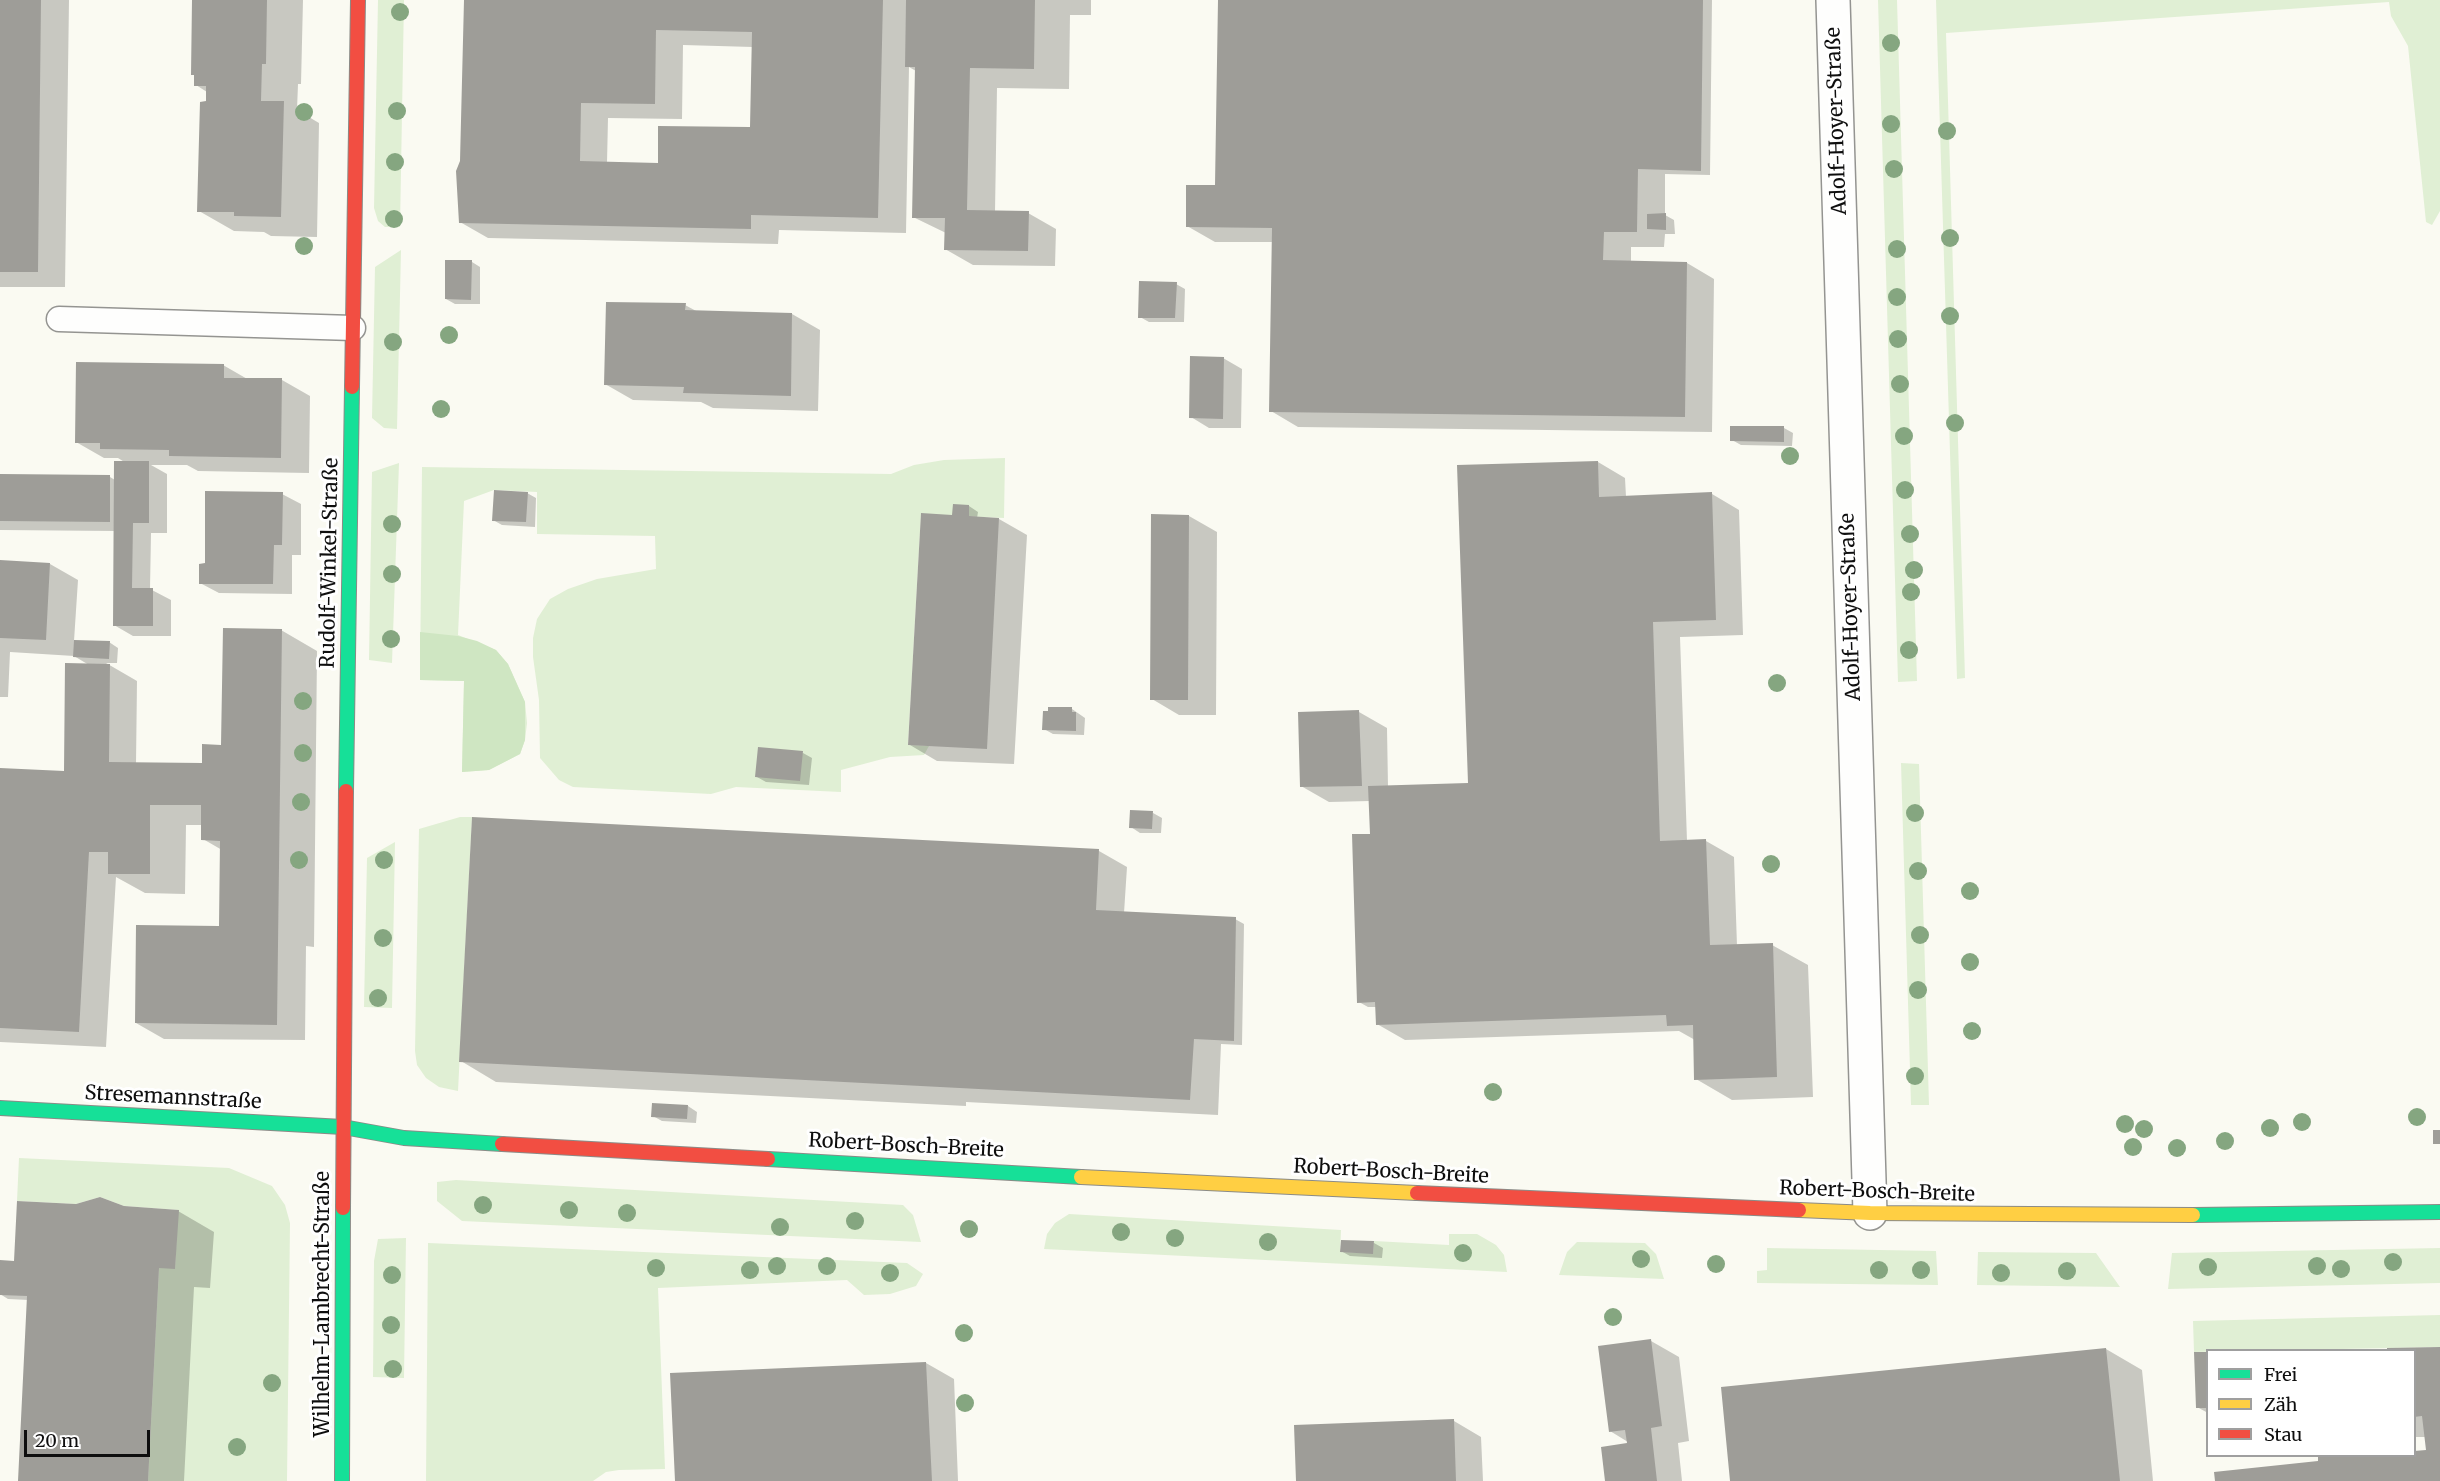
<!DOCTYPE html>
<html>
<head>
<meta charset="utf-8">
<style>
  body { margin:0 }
  #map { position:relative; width:2440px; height:1481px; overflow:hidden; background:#fafaf2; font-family:Merriweather,serif }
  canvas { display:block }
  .legend { position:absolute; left:2206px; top:1349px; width:210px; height:108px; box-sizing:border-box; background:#fff; border:2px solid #9f9f9f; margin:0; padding:8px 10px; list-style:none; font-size:18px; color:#0e0e0e }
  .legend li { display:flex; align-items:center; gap:12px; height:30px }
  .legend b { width:30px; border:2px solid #9f9f9f }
  .scale { position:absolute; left:24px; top:1430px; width:126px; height:27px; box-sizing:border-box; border:3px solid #0e0e0e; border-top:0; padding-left:8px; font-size:18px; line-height:21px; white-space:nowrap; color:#0e0e0e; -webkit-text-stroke:4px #fff; paint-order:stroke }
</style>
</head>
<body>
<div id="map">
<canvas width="2440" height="1481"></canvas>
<ul class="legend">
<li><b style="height:8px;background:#16e098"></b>Frei</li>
<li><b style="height:8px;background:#ffcf43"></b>Zäh</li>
<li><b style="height:8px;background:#f24e42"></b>Stau</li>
</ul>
<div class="scale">20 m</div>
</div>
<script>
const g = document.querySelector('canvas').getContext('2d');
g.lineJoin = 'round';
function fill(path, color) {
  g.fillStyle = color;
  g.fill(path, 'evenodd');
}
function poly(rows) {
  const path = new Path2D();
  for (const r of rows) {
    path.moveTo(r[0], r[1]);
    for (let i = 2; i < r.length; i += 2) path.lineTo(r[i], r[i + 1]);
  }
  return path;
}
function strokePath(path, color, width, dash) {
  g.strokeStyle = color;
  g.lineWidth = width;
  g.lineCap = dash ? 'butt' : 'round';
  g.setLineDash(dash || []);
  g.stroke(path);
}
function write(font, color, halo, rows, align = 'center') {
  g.font = font + ' Merriweather,serif';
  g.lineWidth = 6;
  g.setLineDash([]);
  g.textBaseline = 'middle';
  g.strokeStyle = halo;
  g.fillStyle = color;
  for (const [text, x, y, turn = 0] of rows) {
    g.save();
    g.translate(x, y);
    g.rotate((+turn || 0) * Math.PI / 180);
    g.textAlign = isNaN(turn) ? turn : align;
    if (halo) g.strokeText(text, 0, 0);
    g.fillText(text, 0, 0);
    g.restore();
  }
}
fill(poly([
  [378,0,404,0,400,227,385,227,378,221,374,208],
  [1878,0,1897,0,1917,681,1898,682],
  [1936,0,2440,0,2440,211,2432,225,2426,222,2408,46,2391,16,2389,2,1946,33,1965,678,1957,679],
  [401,250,397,429,384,428,372,418,375,267],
  [1005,458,1004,518,921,514,908,745,929,746,924,755,890,757,841,770,841,792,736,787,711,794,573,787,559,780,540,758,539,700,533,657,533,638,537,619,550,599,568,589,597,579,656,569,655,536,537,534,537,492,494,490,464,501,458,635,496,650,508,664,525,702,527,723,525,740,520,754,489,770,462,772,464,681,420,680,422,467,891,474,914,465,944,460],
  [399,463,392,663,369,660,372,472],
  [1901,763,1919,764,1929,1105,1911,1105],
  [460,817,472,817,458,1091,439,1087,426,1078,417,1065,415,1051,419,829],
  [395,842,392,1008,364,1007,367,858],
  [19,1158,229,1168,272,1186,285,1205,290,1223,287,1481,148,1481,159,1268,175,1268,178,1210,124,1206,100,1197,76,1204,17,1201],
  [456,1180,903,1205,913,1215,921,1242,462,1221,437,1201,437,1182],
  [1069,1214,1341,1230,1340,1252,1373,1253,1374,1241,1449,1245,1449,1234,1477,1234,1496,1245,1504,1255,1507,1272,1044,1249,1047,1234,1055,1223],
  [406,1238,404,1378,373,1377,374,1261,378,1239],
  [1577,1242,1645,1243,1656,1254,1664,1279,1559,1275,1567,1252],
  [428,1243,907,1263,923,1274,916,1286,890,1294,864,1295,847,1280,658,1288,665,1469,619,1470,606,1472,593,1481,426,1481],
  [1767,1248,1936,1251,1938,1285,1757,1283,1757,1271,1767,1270],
  [2440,1248,2440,1283,2168,1289,2172,1253],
  [1978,1252,2096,1253,2120,1287,1977,1285],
  [2440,1315,2440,1347,2194,1352,2193,1321]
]), '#e0efd4');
fill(poly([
  [420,632,458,636,477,641,496,650,508,664,525,702,525,740,520,754,489,770,462,772,464,681,420,680]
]), '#cfe6c2');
fill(poly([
  [0,0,69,0,65,287,0,287],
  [194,0,303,0,301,84,298,84,297,110,319,123,317,237,271,236,264,232,234,231,199,211,207,92,196,85,196,76,192,74],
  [465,0,1091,0,1091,15,1070,15,1069,89,997,88,995,212,1028,213,1056,229,1055,266,973,265,945,249,946,233,913,217,916,71,909,67,906,233,779,230,778,244,488,238,460,222],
  [683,45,753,47,751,128,660,164,607,163,608,118,682,119],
  [1219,0,1712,0,1710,175,1665,174,1665,215,1674,220,1675,234,1665,234,1664,247,1631,247,1631,262,1687,263,1714,279,1712,432,1298,427,1271,411,1273,242,1215,242,1187,226,1217,187],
  [472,262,480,267,480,304,455,304,446,299],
  [1176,284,1185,289,1184,322,1149,322,1140,317],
  [685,305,698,312,792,314,820,330,818,411,713,408,701,402,633,400,605,384],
  [1223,358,1242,369,1241,428,1209,428,1191,417],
  [223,365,249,380,282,380,310,396,309,473,198,471,187,465,151,465,167,474,167,533,151,533,150,589,171,600,171,636,133,636,114,625,115,531,0,530,0,475,110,477,115,480,126,463,118,458,104,458,76,442],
  [1784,428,1793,433,1792,446,1741,445,1732,440],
  [1598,462,1625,478,1626,497,1712,494,1739,510,1743,635,1680,637,1687,841,1706,841,1734,857,1737,946,1772,945,1808,965,1813,1097,1732,1100,1696,1079,1695,1040,1679,1031,1405,1040,1377,1024,1377,1007,1368,1007,1359,1002,1371,835,1370,801,1329,802,1301,786,1300,713,1359,712,1387,728,1388,787,1469,785],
  [527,493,536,498,535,527,502,525,493,520],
  [282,494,301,504,301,555,292,555,292,594,219,593,200,583,206,565],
  [969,506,978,512,977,518,999,519,1027,535,1014,764,937,761,910,745,954,517],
  [1153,516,1189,516,1217,532,1216,715,1179,715,1152,699],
  [0,562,50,564,78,580,74,641,109,642,118,648,117,663,106,663,137,681,136,764,203,764,223,746,281,630,317,651,314,947,306,946,305,1040,164,1039,136,1023,221,928,222,850,203,839,203,825,186,825,185,894,145,893,116,877,106,1047,0,1042,0,769,65,773,89,665,74,656,10,652,8,697,0,697],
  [1072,709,1085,718,1084,735,1053,734,1044,729],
  [803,753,812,758,809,785,766,782,757,777],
  [1153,813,1162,818,1161,833,1140,833,1131,827],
  [473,819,1099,851,1127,867,1124,913,1235,919,1244,924,1242,1045,1221,1044,1218,1115,966,1102,966,1106,496,1082,461,1061],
  [688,1106,697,1112,696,1123,662,1121,653,1116],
  [123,1208,178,1211,214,1232,210,1288,194,1287,184,1481,19,1481,29,1300,8,1299,0,1294,0,1283,15,1262],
  [1374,1243,1383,1248,1382,1258,1350,1256,1341,1251],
  [1651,1341,1679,1357,1689,1441,1678,1443,1682,1481,1606,1481,1628,1442,1610,1431],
  [2440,1348,2440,1481,2217,1481,2320,1462,2319,1456,2414,1456,2428,1451,2426,1437,2414,1437,2414,1350,2389,1349],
  [2106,1349,2142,1370,2153,1481,1732,1481],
  [2208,1353,2208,1413,2197,1407],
  [926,1363,954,1379,958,1481,676,1481],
  [1454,1421,1481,1437,1483,1481,1298,1481]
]), '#0003');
fill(poly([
  [0,0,41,0,38,272,0,272],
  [192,0,267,0,266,64,262,64,261,101,284,101,281,217,234,216,234,212,197,212,200,102,206,101,206,86,194,86,194,75,191,75],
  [464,0,883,0,878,218,751,215,751,229,459,223,456,171,460,161],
  [656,30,752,32,750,127,658,126,658,163,580,161,581,103,655,104],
  [906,0,1035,0,1034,69,970,68,967,210,1029,211,1028,251,944,250,945,218,912,218,915,67,905,67],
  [1218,0,1703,0,1701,171,1638,169,1637,232,1604,232,1603,260,1687,262,1685,417,1269,412,1272,228,1186,227,1186,185,1215,185],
  [1666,213,1666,230,1647,229,1647,214],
  [445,260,472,260,471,300,445,299],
  [1139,281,1177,282,1175,318,1138,318],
  [606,302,686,303,685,310,792,313,791,396,683,393,684,387,604,385],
  [1190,356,1224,357,1223,419,1189,418],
  [76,362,224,364,224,378,282,378,281,458,169,456,169,450,100,449,100,443,75,443],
  [1730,426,1784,426,1784,442,1730,441],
  [114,461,149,461,149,523,133,523,132,588,153,588,153,626,113,626],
  [1598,461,1599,497,1712,492,1716,620,1653,622,1660,841,1706,839,1710,945,1773,943,1777,1077,1694,1080,1693,1025,1667,1026,1666,1015,1376,1025,1375,1002,1357,1003,1352,834,1370,834,1368,786,1468,783,1457,465],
  [0,474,110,475,110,522,0,521],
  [494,490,528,492,526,522,492,521],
  [205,491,283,492,282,545,274,545,273,584,199,584,199,564,205,563],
  [953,504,969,505,969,516,999,518,987,749,908,745,921,513,952,515],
  [1151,514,1189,515,1188,700,1150,700],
  [0,560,50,563,46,640,0,638],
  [223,628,282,629,277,1025,135,1023,136,925,219,926,220,841,201,840,201,805,150,805,150,874,108,874,108,852,89,852,79,1032,0,1028,0,768,64,771,65,663,110,664,109,762,202,763,202,744,221,745],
  [74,640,110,641,109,659,73,657],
  [1048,707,1072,707,1072,712,1076,712,1076,731,1042,730,1043,711,1048,711],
  [1359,710,1362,786,1300,787,1298,712],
  [758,747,803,751,800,781,755,777],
  [1130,810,1153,811,1152,829,1129,828],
  [472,817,1099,849,1096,910,1236,917,1234,1041,1194,1039,1190,1100,459,1062],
  [652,1103,688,1105,687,1119,651,1117],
  [2433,1130,2440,1130,2440,1144,2433,1144],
  [100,1197,124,1206,179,1210,175,1269,159,1268,148,1481,18,1481,27,1296,0,1295,0,1260,14,1261,17,1201,76,1204],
  [1341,1240,1374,1241,1373,1254,1340,1252],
  [1651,1339,1662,1426,1651,1428,1657,1481,1605,1481,1601,1447,1627,1443,1625,1430,1609,1432,1598,1346],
  [2440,1347,2440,1481,2215,1481,2214,1472,2318,1461,2318,1456,2414,1456,2414,1451,2426,1450,2422,1416,2414,1417,2414,1350,2387,1350,2387,1348],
  [2106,1348,2120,1481,1730,1481,1721,1387],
  [2194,1352,2208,1352,2208,1408,2196,1408],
  [926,1362,932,1481,675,1481,670,1373],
  [1454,1419,1456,1481,1296,1481,1294,1425]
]), '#9e9d98');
const lane = poly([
  [59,319,353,328]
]);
const street = poly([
  [1833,0,1870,1213]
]);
const fast = poly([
  [346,791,352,387],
  [0,1108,343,1127,404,1138,502,1144],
  [768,1159,1081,1177],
  [2193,1215,2440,1212],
  [342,1481,343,1208]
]);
const slow = poly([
  [1081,1177,1417,1193],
  [1799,1210,1870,1213,2193,1215]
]);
const jam = poly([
  [352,387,358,0],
  [502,1144,768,1159],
  [1417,1193,1799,1210],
  [343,1208,346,791]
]);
strokePath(lane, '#949491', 27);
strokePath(street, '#949491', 36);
strokePath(fast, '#8b8b87', 16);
strokePath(slow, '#8b8b87', 16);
strokePath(jam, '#8b8b87', 16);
strokePath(lane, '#fefefd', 24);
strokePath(street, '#fefefd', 33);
strokePath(fast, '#16e098', 14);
strokePath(slow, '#ffcf43', 14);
strokePath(jam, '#f24e42', 14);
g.fillStyle = '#85a680';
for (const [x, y] of [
  [400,12],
  [1891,43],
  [397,111],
  [304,112],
  [1891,124],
  [1947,131],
  [395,162],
  [1894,169],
  [394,219],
  [1950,238],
  [304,246],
  [1897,249],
  [1897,297],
  [1950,316],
  [449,335],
  [1898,339],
  [393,342],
  [1900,384],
  [441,409],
  [1955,423],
  [1904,436],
  [1790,456],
  [1905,490],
  [392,524],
  [1910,534],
  [1914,570],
  [392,574],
  [1911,592],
  [391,639],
  [1909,650],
  [1777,683],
  [303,701],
  [303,753],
  [301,802],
  [1915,813],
  [299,860],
  [384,860],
  [1771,864],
  [1918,871],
  [1970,891],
  [1920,935],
  [383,938],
  [1970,962],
  [1918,990],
  [378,998],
  [1972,1031],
  [1915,1076],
  [1493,1092],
  [2417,1117],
  [2302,1122],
  [2125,1124],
  [2270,1128],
  [2144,1129],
  [2225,1141],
  [2133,1147],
  [2177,1148],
  [483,1205],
  [569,1210],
  [627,1213],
  [855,1221],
  [780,1227],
  [969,1229],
  [1121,1232],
  [1175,1238],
  [1268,1242],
  [1463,1253],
  [1641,1259],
  [2393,1262],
  [1716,1264],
  [777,1266],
  [827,1266],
  [2317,1266],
  [2208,1267],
  [656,1268],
  [2341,1269],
  [750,1270],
  [1879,1270],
  [1921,1270],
  [2067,1271],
  [890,1273],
  [2001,1273],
  [392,1275],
  [1613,1317],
  [391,1325],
  [964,1333],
  [393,1369],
  [272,1383],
  [965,1403],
  [237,1447]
]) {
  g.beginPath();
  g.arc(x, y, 9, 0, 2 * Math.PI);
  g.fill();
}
write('20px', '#0e0e0e', '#fff', [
  ["Adolf-Hoyer-Straße",1837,121,-92],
  ["Rudolf-Winkel-Straße",330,563,-89],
  ["Adolf-Hoyer-Straße",1851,607,-92],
  ["Stresemannstraße",173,1098,3],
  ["Robert-Bosch-Breite",906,1146,3],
  ["Robert-Bosch-Breite",1391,1172,3],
  ["Robert-Bosch-Breite",1877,1192,2],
  ["Wilhelm-Lambrecht-Straße",323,1304,-90]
]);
</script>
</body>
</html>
